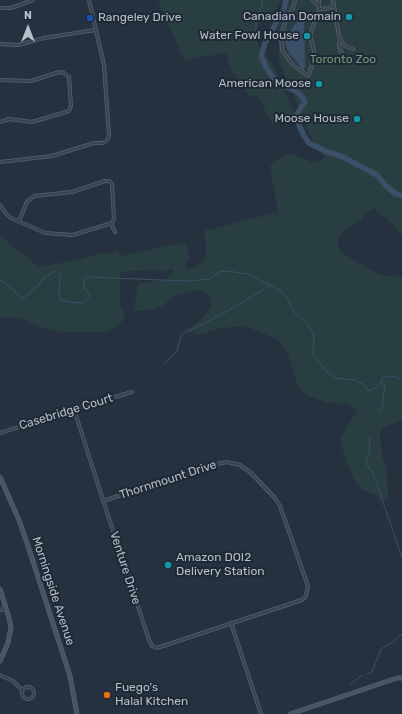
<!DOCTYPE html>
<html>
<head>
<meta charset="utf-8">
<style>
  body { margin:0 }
  #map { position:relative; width:402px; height:714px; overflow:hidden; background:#263140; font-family:Rubik,sans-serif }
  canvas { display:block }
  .north { position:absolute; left:8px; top:8px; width:40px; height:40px; -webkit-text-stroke:3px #1f2835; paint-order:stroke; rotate:0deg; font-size:11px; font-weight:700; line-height:16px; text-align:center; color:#b7bfca }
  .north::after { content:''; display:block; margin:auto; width:14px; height:18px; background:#b7bfca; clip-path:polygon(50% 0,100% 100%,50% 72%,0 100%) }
</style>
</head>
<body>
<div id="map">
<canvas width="402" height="714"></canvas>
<div class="north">N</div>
</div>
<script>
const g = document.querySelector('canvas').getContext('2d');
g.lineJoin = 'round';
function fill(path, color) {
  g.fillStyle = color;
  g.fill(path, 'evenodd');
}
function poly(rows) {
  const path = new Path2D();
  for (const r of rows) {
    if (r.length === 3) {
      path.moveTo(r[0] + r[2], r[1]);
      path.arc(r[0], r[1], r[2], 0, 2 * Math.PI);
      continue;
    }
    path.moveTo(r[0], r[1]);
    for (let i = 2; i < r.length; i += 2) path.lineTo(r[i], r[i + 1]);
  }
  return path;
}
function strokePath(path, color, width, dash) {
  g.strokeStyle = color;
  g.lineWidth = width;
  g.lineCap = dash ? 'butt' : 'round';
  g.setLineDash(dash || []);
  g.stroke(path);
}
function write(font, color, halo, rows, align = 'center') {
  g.font = font + ' Rubik,sans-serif';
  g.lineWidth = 4;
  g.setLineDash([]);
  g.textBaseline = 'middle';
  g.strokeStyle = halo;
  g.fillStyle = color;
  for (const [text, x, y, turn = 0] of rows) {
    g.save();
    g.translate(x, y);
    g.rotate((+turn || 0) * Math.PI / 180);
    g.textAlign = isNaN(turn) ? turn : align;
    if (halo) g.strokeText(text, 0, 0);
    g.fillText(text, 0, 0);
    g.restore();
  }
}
fill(poly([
  [158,0,281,0,275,13,261,22,256,30,257,42,260,48,272,64,295,113,293,117,279,124,272,124,258,96,248,95,231,69,226,53,184,60],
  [289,0,402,0,402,235,399,233,391,223,374,208,366,213,360,221,342,232,339,238,338,244,341,252,370,270,382,275,402,277,402,420,382,428,380,435,382,456,387,469,387,484,389,497,382,501,374,494,362,490,355,482,346,461,340,439,357,411,348,404,330,403,310,397,298,387,287,351,277,339,245,326,222,328,198,335,184,330,197,323,211,308,211,304,210,296,198,290,173,296,163,306,154,309,134,311,137,288,140,283,165,280,172,275,174,271,172,269,161,272,151,270,120,272,120,300,121,307,125,315,124,319,118,326,106,332,64,332,41,328,22,318,4,318,0,316,0,236,5,239,11,245,38,266,45,266,55,264,79,260,97,254,108,254,116,251,118,252,121,256,185,242,189,257,185,265,188,269,196,267,202,262,205,257,206,244,204,231,278,212,270,167,273,162,287,155,293,154,311,162,322,160,325,157,315,147,279,61,279,24]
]), '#283e41');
fill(poly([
  [304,16,305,67,303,70,288,51,285,43,288,35,295,24]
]), '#3c4f68');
strokePath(poly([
  [256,30,256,17,262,6,262,0],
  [0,280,12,288,20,298,25,297,39,285,44,277,56,271,60,274,59,296,60,300,76,303,84,302,90,296,84,287,84,280,86,277,188,281,209,279,219,272,228,271,248,274,281,291,287,297,295,313,307,324,314,334,313,355,327,372,335,378,355,380,363,384,369,391,375,388,382,381,382,378,391,376,402,379],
  [165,363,177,351,181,335,226,312,269,286],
  [379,413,382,408,385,386,382,384,382,382],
  [370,437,369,454,366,464,373,473,402,558],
  [367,674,372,672,381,649,393,642,402,634],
  [350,684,363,675]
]), '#3c4f68', 1);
strokePath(poly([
  [286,0,284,9,265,43,261,56,267,69,272,76,282,85,296,91,302,97,305,102,297,114,299,125,304,136,309,143,327,152,341,156,377,175,386,186,396,194,402,196]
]), '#3c4f68', 5.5);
const street = poly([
  [295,0,293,8,286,20,281,35,282,50,293,65,308,76,313,63,315,55,310,35,319,9,319,0],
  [313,0,318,5],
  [333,0,339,36,345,46,353,49],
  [0,8,11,8,33,0],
  [319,9,330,8,333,5],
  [340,38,339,48,343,55],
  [0,44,18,45,44,38,95,30],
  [0,80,31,81,59,72,64,73,69,77,71,106,69,111,39,120,32,122,9,119,0,122],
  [0,162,52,156,94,143,103,143,108,139,109,135,104,65,89,0],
  [0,205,6,214,11,218,45,233,73,235,112,223,114,219,112,184,109,181,105,181,72,192,34,196,27,202,19,221],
  [111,224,115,232],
  [74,409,102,497,149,640,152,646,157,648,302,600,306,596,308,586,280,506,275,498,250,472,240,465,227,462,217,464,103,501],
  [0,433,84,406,132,392],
  [0,610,6,608],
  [231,623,261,714],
  [0,675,13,681,22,690],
  [28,693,6]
]);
const secondary = poly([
  [0,477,19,520,28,546,70,676,77,714],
  [0,589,9,618,11,627,8,643,0,661],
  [290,714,397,678,402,678]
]);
strokePath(street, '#58616d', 4);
strokePath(secondary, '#58616d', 5);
strokePath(street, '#3a4350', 2.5);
strokePath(secondary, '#485363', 3.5);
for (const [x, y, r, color] of [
  [349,17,4,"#0f9aa8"],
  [90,18,4,"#1a4fb4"],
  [307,36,4,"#0f9aa8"],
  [319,84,4,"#0f9aa8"],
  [357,119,4,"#0f9aa8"],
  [168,565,4,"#0f9aa8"],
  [107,695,4,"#e8710a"]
]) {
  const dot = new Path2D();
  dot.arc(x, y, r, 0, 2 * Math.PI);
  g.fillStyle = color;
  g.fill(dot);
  strokePath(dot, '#1f2835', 1.5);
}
write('12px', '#b7bfca', '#1f2835', [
  ["Canadian Domain",341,17],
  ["Rangeley Drive",98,18,"left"],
  ["Water Fowl House",299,36],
  ["American Moose",311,84],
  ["Moose House",349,119],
  ["Amazon DOI2",176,558,"left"],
  ["Delivery Station",176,572,"left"],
  ["Fuego's",115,688,"left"],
  ["Halal Kitchen",115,702,"left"]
], 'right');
write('12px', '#6f9b78', '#1f2835', [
  ["Toronto Zoo",343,60]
]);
write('12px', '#b7bfca', '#1f2835', [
  ["Casebridge Court",66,412,-17],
  ["Thornmount Drive",168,480,-18],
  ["Venture Drive",125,568,72],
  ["Morningside Avenue",53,591,72]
]);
</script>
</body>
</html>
